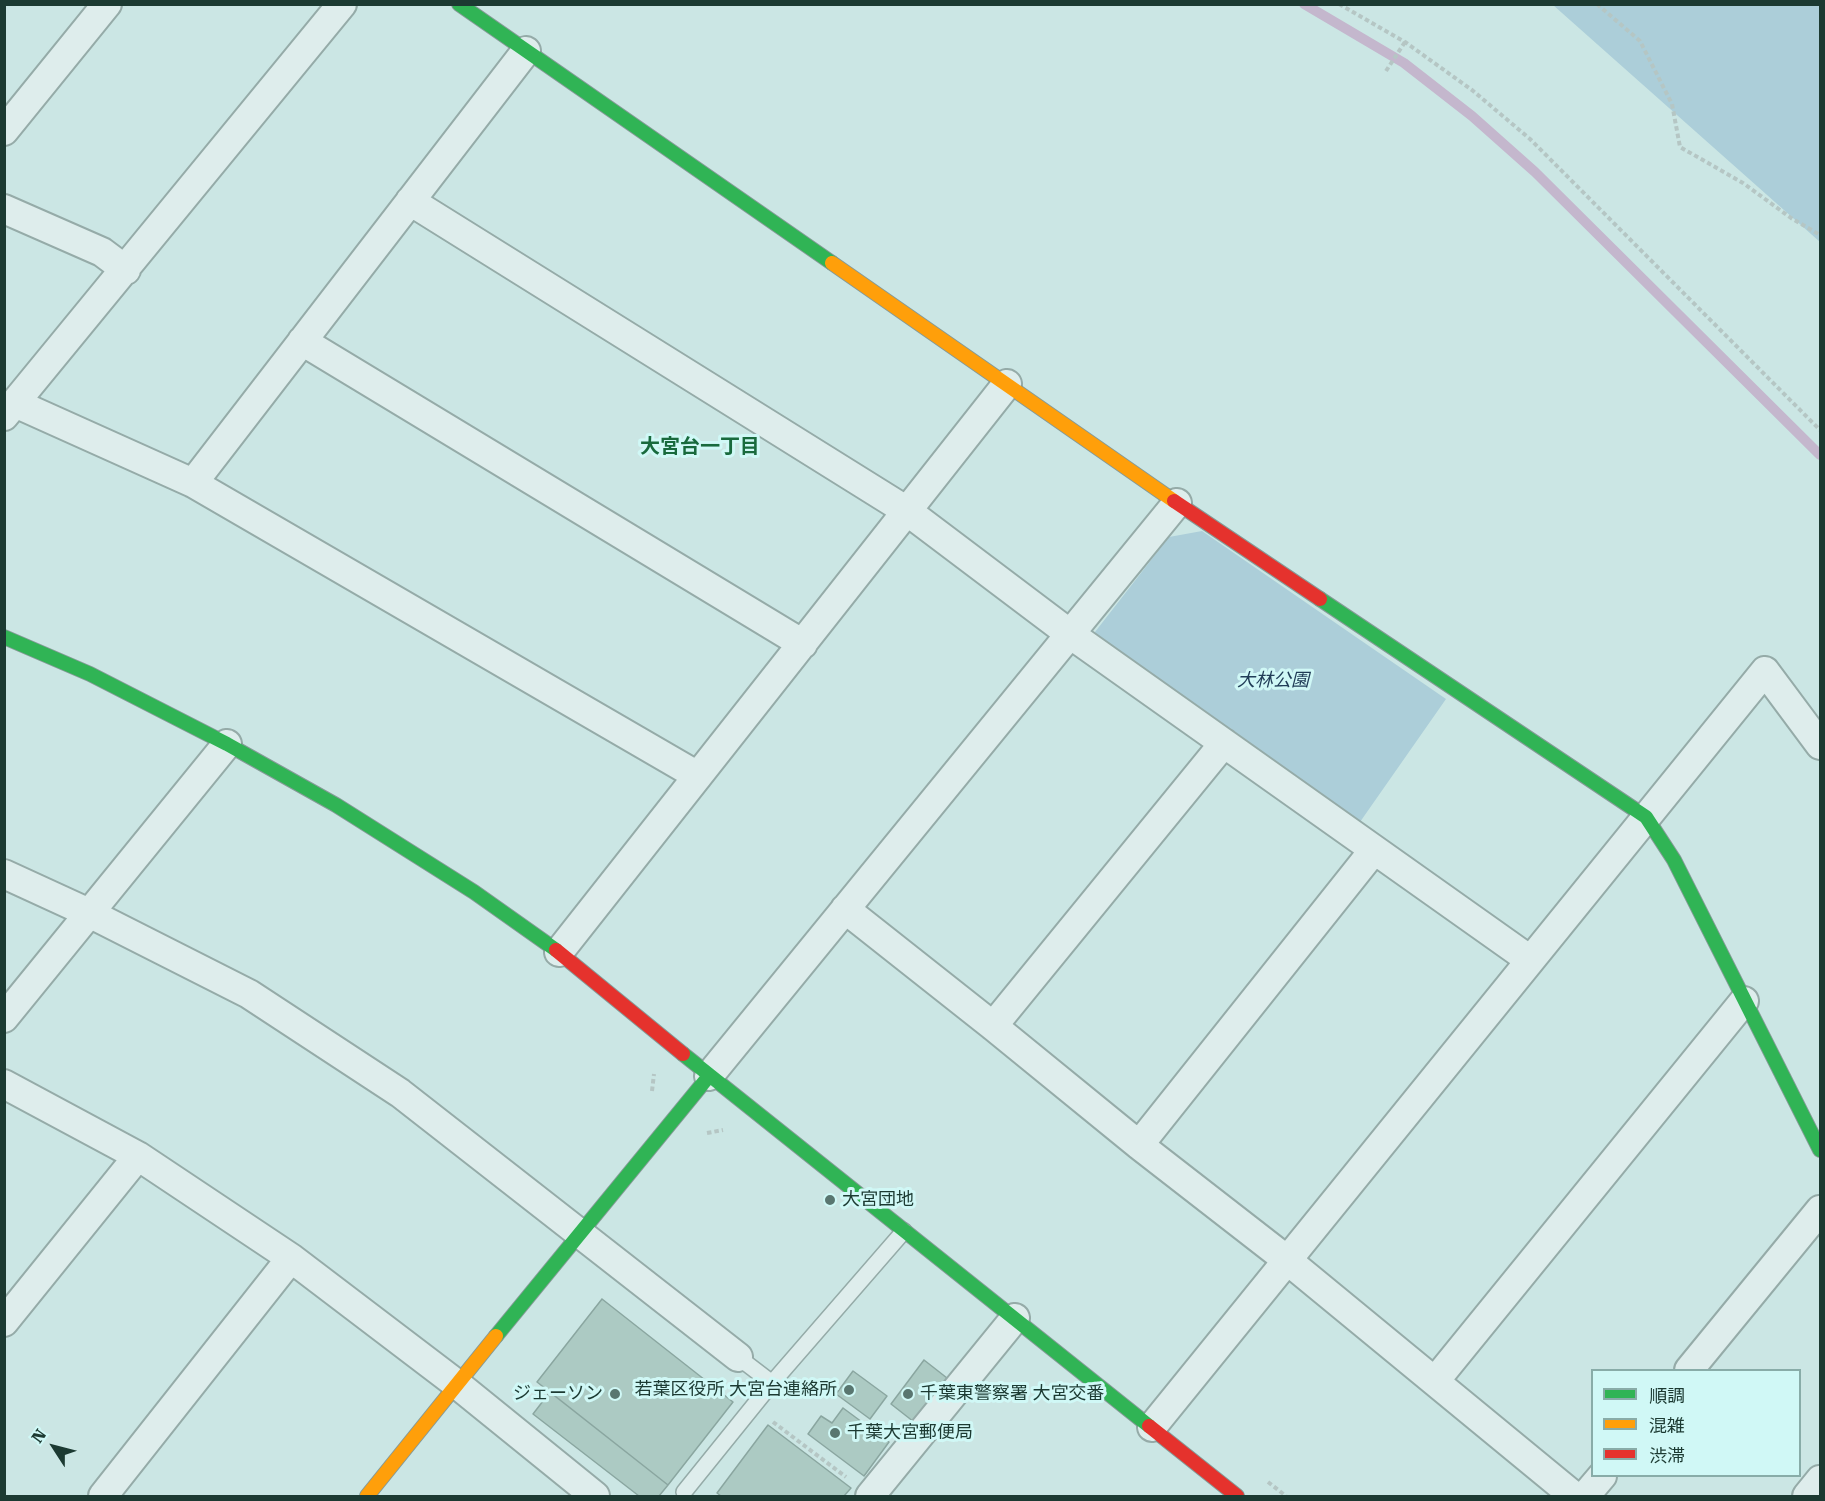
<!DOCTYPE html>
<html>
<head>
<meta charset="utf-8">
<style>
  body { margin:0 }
  #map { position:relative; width:1825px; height:1501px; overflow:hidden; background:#cbe6e4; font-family:"Roboto Serif","Noto Sans JP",serif }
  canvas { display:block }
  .frame { position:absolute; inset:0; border:6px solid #1c3a32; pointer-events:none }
  .legend { position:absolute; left:1591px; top:1369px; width:210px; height:108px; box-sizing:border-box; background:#d0f8f6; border:2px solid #88aca8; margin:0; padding:8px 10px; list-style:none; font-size:18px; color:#1c3a32 }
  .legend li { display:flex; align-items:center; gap:12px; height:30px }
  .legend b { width:30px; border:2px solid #88aca8 }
  .north { position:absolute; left:24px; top:1417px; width:60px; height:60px; -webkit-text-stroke:4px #d0f8f6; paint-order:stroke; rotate:306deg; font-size:16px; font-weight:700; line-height:24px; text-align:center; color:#1c3a32 }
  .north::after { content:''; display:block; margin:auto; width:21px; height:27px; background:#1c3a32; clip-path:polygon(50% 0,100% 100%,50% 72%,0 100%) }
</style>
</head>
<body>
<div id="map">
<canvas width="1825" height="1501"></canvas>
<div class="frame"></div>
<ul class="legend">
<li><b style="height:8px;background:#30b455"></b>順調</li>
<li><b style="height:8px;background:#ff9f0a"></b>混雑</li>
<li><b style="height:8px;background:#e5322d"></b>渋滞</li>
</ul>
<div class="north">N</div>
</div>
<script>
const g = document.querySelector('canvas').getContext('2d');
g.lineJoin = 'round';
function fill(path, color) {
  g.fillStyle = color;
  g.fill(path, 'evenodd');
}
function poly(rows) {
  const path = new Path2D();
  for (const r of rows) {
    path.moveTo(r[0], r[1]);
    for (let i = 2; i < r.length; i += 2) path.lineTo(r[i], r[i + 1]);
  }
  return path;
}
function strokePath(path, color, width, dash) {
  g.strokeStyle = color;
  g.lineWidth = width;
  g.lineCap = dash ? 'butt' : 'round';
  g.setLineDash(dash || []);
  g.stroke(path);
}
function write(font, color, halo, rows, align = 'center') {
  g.font = font + ' "Roboto Serif","Noto Sans JP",serif';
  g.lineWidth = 6;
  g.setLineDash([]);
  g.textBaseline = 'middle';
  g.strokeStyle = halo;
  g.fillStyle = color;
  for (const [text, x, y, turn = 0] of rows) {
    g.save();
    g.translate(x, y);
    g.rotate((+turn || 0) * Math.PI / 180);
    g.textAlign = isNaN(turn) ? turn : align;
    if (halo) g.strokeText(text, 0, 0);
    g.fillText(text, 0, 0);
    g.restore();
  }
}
fill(poly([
  [1553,5,1820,5,1820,242],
  [1202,531,1446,699,1353,832,1099,649,1095,632,1169,537]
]), '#acced9');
strokePath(poly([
  [1304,4,1404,63,1472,116,1535,172,1820,455]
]), '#c4b7cd', 10);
const building = poly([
  [602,1299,733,1402,668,1485,537,1382,602,1299],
  [924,1360,947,1378,914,1422,891,1404,924,1360],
  [853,1371,887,1396,870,1419,836,1394,853,1371],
  [550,1392,668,1485,659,1496,639,1496,533,1414,550,1392],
  [843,1408,889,1442,864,1476,808,1434,821,1416,832,1423,843,1408],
  [768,1425,851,1488,844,1496,721,1496,717,1493,768,1425]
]);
fill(building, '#accac3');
strokePath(building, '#8aa6a0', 1.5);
const lane = poly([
  [738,1357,772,1383,904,1231],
  [684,1492,772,1383]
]);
const street = poly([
  [4,131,107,4],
  [410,201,907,511,1070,634,1530,960],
  [4,209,102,252,126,270],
  [302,341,803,644],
  [15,403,193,483,698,776],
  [4,416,342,4],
  [193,483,526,51],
  [4,874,89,913,249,994,400,1093,738,1357],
  [845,909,993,1026,1139,1145,1287,1260,1574,1496],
  [559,952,1007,384],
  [4,1018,227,744],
  [993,1026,1224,743],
  [709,1076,1177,503],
  [4,1084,138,1156,291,1258,458,1385,595,1496],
  [1139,1145,1374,850],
  [4,1322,138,1156],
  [1689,1370,1820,1210],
  [1435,1381,1744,1001],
  [1152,1427,1765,671,1820,745],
  [103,1496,291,1258],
  [870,1496,1015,1318],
  [1585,1496,1602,1476],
  [1807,1496,1820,1480]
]);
const fast = poly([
  [459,4,832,263],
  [1320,599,1646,817,1674,860,1820,1150],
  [4,637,90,674,227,744,336,805,474,892,556,950],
  [683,1054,1149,1426],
  [496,1336,709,1076]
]);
const slow = poly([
  [832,263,1174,501],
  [367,1496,496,1336]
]);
const jam = poly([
  [1174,501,1320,599],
  [556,950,683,1054],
  [1149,1426,1237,1496]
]);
strokePath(lane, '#95aba8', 18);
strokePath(street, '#95aba8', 32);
strokePath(fast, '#859a97', 16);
strokePath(slow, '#859a97', 16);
strokePath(jam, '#859a97', 16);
strokePath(poly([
  [1339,4,1405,42,1472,90,1530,139,1820,430],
  [1597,4,1640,41,1672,104,1680,147,1743,183,1791,218,1820,235],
  [1386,71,1405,42],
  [652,1091,654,1074],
  [707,1133,723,1130],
  [773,1422,846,1477],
  [1268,1482,1286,1496]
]), '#b5c6c4', 4, [4.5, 3]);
strokePath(lane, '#deedec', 15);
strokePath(street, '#deedec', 28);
strokePath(fast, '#30b455', 14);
strokePath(slow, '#ff9f0a', 14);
strokePath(jam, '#e5322d', 14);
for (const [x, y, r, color] of [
  [830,1200,6,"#597670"],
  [849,1390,6,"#597670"],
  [615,1394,6,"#597670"],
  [908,1394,6,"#597670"],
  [835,1433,6,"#597670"]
]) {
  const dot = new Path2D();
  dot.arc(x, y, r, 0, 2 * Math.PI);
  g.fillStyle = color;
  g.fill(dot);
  strokePath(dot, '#d0f8f6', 2);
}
write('italic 18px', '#213d58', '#d0f8f6', [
  ["大林公園",1273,681]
]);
write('18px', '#1c3a32', '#d0f8f6', [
  ["大宮団地",842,1200],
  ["若葉区役所 大宮台連絡所",837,1390,"right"],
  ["ジェーソン",603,1394,"right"],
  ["千葉東警察署 大宮交番",920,1394],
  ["千葉大宮郵便局",847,1433]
], 'left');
write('bold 20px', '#186a3d', '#d0f8f6', [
  ["大宮台一丁目",700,447]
]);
</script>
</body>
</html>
